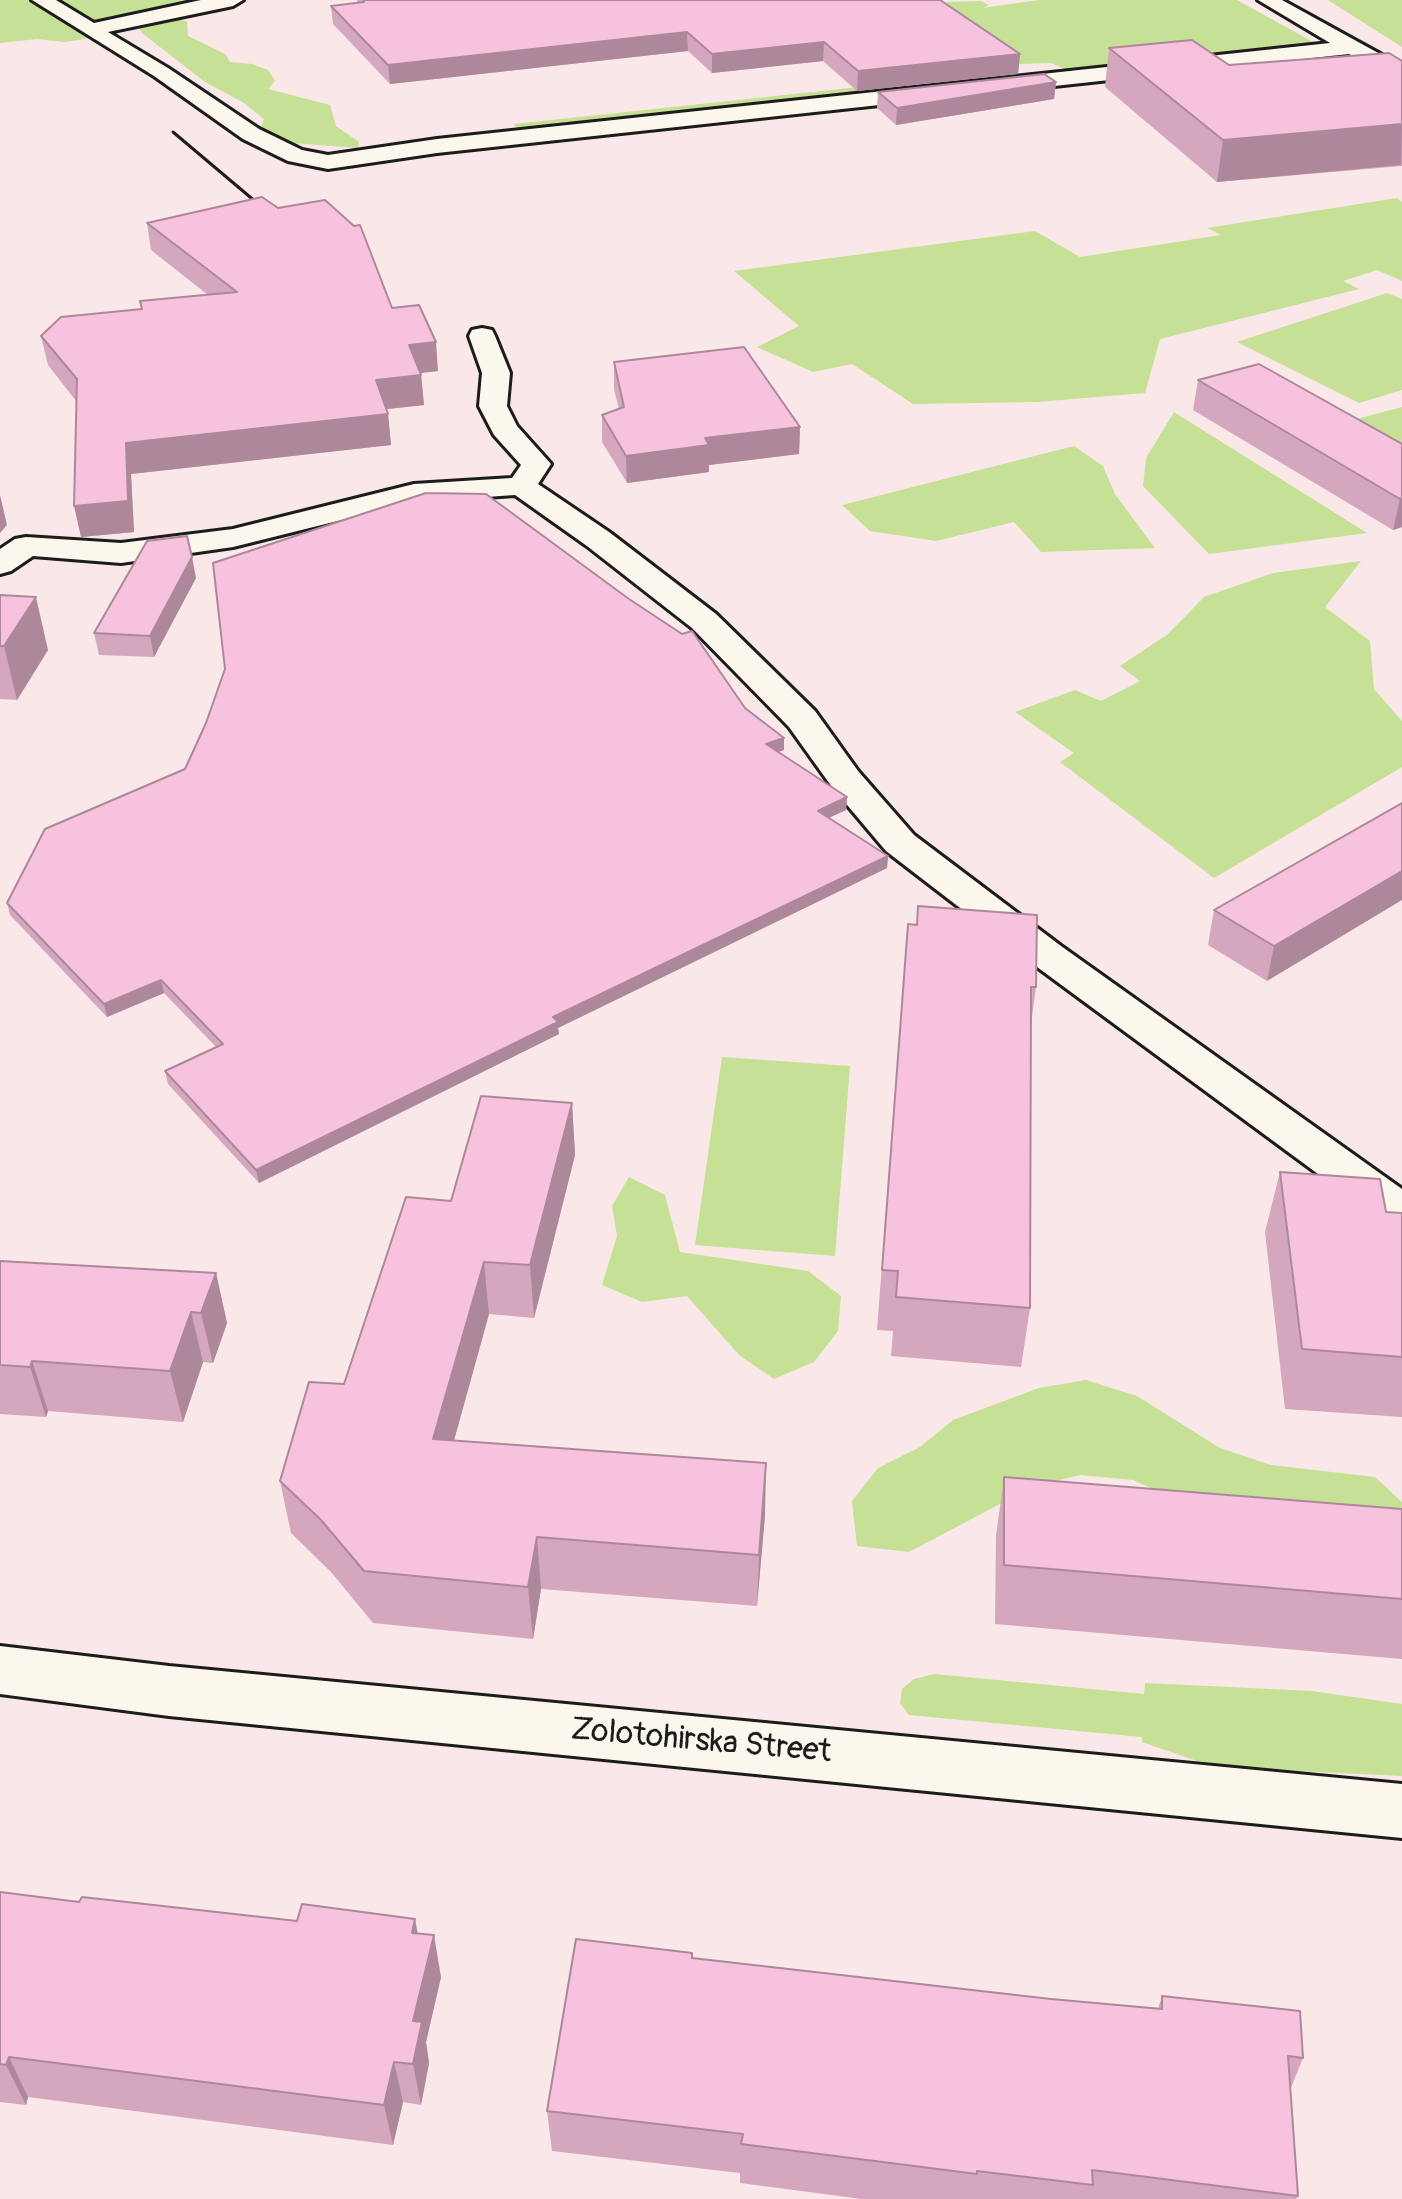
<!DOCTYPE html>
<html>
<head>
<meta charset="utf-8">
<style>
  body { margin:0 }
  canvas { display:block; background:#fae7e8 }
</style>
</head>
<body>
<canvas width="1402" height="2199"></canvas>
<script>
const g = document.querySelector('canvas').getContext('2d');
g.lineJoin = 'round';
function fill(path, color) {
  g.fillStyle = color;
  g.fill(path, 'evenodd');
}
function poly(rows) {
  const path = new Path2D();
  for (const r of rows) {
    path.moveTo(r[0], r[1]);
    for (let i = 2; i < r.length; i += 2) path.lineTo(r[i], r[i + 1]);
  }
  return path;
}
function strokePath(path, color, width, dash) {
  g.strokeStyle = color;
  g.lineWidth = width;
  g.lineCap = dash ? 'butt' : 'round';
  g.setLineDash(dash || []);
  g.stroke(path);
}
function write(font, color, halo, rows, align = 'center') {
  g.font = font + ' Pangolin,sans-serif';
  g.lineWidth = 8;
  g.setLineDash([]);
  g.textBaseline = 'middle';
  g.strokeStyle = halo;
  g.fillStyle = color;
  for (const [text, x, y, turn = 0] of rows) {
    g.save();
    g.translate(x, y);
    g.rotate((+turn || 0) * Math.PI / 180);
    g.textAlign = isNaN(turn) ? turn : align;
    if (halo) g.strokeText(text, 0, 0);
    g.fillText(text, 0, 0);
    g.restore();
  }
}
fill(poly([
  [0,0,30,0,97,37,65,42,37,39,0,43],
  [50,0,216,0,104,20,86,20],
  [1039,0,1237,0,1315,43,1068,70,1051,63,1017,64,943,2,981,1,989,5,983,8],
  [1328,0,1402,0,1402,47],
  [171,19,187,21,188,36,225,54,230,62,252,64,268,70,275,81,268,89,330,105,336,126,359,142,358,148,292,143,275,138,261,128,264,119,244,103,205,82,142,33,138,26],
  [943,78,952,85,520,132,514,124],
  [1397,198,1402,202,1402,281,1377,270,1343,281,1359,289,1160,339,1145,393,1037,402,913,404,852,364,813,372,757,347,799,326,734,271,1035,231,1080,257,1221,235,1207,228],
  [1387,293,1402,299,1402,390,1359,403,1237,342],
  [1402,407,1402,443,1357,419],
  [1174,412,1367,533,1209,554,1143,486,1146,458],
  [1074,446,1103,466,1115,494,1155,548,1041,552,1014,522,936,541,870,531,842,505],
  [1361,561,1325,607,1370,641,1374,689,1402,721,1402,767,1214,878,1060,762,1074,753,1015,712,1075,690,1101,701,1140,681,1120,666,1168,634,1204,597,1273,573],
  [722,1057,850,1066,835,1256,695,1245],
  [629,1177,665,1195,680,1252,808,1271,841,1296,838,1331,814,1362,774,1379,739,1355,687,1296,642,1302,602,1285,617,1236,612,1206],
  [1086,1380,1137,1396,1220,1448,1271,1465,1375,1477,1402,1502,1402,1515,1231,1524,1133,1480,1080,1475,1034,1486,909,1552,857,1546,852,1501,878,1468,920,1447,953,1420,1039,1388],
  [934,1674,1144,1694,1145,1683,1312,1691,1402,1704,1402,1776,1255,1769,1197,1761,1142,1742,1142,1737,909,1715,900,1703,902,1689,914,1679]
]), '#c6e096');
const minor = poly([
  [32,0,56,0,94,23,201,0,243,0,233,6,108,32,168,68,259,129,302,150,328,155,437,139,1330,43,1258,0,1282,0,1360,43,1402,66,1402,81,1349,54,437,153,328,169,288,161,243,139,154,76,32,0],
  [482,328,492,330,495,336,510,373,507,406,517,426,551,464,538,484,609,532,716,614,815,711,858,771,914,835,1061,946,1402,1189,1402,1228,1386,1224,1033,964,886,851,832,787,789,727,692,628,587,546,515,495,414,502,233,547,121,563,33,556,11,571,0,574,0,549,15,539,26,537,121,543,233,529,414,484,512,478,521,465,494,435,479,406,482,373,469,336,472,330,482,328],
  [0,1646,169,1666,1402,1784,1402,1838,169,1716,0,1694,0,1646]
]);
strokePath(minor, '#1c1c1c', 6);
fill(minor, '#fbf7ec');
strokePath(poly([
  [173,132,269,213]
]), '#1c1c1c', 3);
fill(poly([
  [357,0,940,0,1020,54,1018,74,857,91,823,61,712,73,688,51,390,84,333,24,331,6,358,3],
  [1109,48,1229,65,1402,61,1402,166,1217,182,1105,87],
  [1056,82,1054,99,896,125,877,108,878,92],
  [147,223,392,308,438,371,421,373,424,405,386,409,388,414,391,445,131,474,134,532,81,537,76,401,48,365,41,336,142,309,208,295,151,250],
  [614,362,800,427,799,454,709,465,709,472,627,483,602,442,602,415,619,409,614,389],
  [1198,380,1402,444,1402,527,1393,530,1193,410],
  [196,578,154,657,99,655,94,633],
  [0,595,48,650,17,700,0,699],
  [745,708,784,750,778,752,847,797,846,810,829,818,888,856,887,868,558,1028,559,1034,259,1183,168,1084,165,1071,216,1047,164,993,107,1017,10,915,7,903],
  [1402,803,1267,981,1208,945,1214,910],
  [908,924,1036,987,1031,1024,1030,1308,1021,1367,891,1356,893,1331,877,1330],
  [572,1103,575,1155,534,1318,489,1314,454,1440,765,1515,757,1606,541,1589,533,1639,373,1623,331,1572,291,1533,280,1481,344,1384,451,1201],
  [1280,1172,1386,1212,1402,1213,1402,1417,1285,1409,1265,1232],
  [0,1261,216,1273,227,1323,213,1363,203,1362,183,1422,48,1411,46,1417,0,1414],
  [1004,1477,1402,1509,1402,1659,995,1624,996,1536],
  [0,1892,79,1902,418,1933,441,1977,426,2042,429,2063,421,2105,403,2102,393,2145,28,2097,26,2105,0,2102],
  [692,1958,1051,1999,1158,2009,1162,1996,1303,2058,1290,2090,1298,2196,1296,2199,862,2199,740,2183,740,2173,552,2151,547,2111]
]), '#d4a7be');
fill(poly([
  [687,32,688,51,390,84,388,65],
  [824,42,823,61,712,73,712,54],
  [1020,54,1018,74,857,91,858,71],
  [1056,82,1054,99,896,125,897,108],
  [1402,124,1401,165,1217,182,1223,140],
  [436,342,438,371,411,374,409,345],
  [421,375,424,405,379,410,376,380],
  [388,414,391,445,131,474,134,532,81,537,74,506,126,443],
  [800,427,799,454,709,465,709,472,627,483,626,456,705,438],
  [0,495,7,525,0,533],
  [1402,498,1402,527,1393,530,1400,499],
  [192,557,196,578,154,657,150,636],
  [36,597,48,650,17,700,4,646],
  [784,738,784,750,766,756,766,744],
  [847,797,846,810,817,823,818,811],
  [888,856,887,868,558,1028,559,1034,259,1183,256,1170,553,1017],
  [1402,871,1402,900,1267,981,1274,946],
  [161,980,164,993,107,1017,104,1004],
  [572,1103,575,1155,534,1318,530,1265],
  [484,1262,489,1314,440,1491,433,1439],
  [216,1273,227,1323,213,1363,201,1313],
  [191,1312,203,1362,183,1422,170,1371],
  [32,1361,48,1411,46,1417,30,1367],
  [766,1463,765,1515,757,1606,759,1555],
  [537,1537,541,1589,533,1639,528,1587],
  [415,1919,423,1961,412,1933],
  [434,1935,441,1977,426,2042,429,2063,421,2105,413,2064,413,2021],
  [9,2057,28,2097,26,2105,6,2065],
  [394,2062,403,2102,393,2145,384,2105]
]), '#ad889b');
const building = poly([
  [364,0,940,0,1020,54,858,71,824,42,712,54,687,32,388,65,331,6,364,2,364,0],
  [1192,40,1229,65,1389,53,1402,61,1402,124,1223,140,1109,48,1192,40],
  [1044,74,1056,82,897,108,878,92,1044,74],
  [262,197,278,208,325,200,354,226,360,225,392,308,419,305,436,342,409,345,421,375,376,380,388,414,126,443,128,501,74,506,77,379,41,336,61,317,142,309,140,301,237,292,147,223,262,197],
  [744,347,800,427,705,438,709,445,626,456,602,415,624,407,614,362,744,347],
  [1259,364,1402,444,1402,498,1400,499,1198,380,1259,364],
  [426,493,486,494,629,599,682,634,692,631,745,708,784,738,766,744,847,797,818,811,888,856,553,1017,558,1022,256,1170,165,1071,223,1044,161,980,104,1004,7,903,45,829,185,769,206,723,225,669,213,563,426,493],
  [187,536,192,557,150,636,94,633,147,541,187,536],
  [0,595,36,597,4,646,0,646,0,595],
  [1402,803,1402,871,1274,946,1214,910,1402,803],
  [918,906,1037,915,1036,987,1031,987,1030,1308,896,1297,898,1271,882,1270,908,924,917,925,918,906],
  [481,1096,572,1103,530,1265,484,1262,433,1439,766,1463,759,1555,537,1537,528,1587,364,1571,321,1520,280,1481,309,1382,344,1384,406,1197,451,1201,481,1096],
  [1280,1172,1380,1179,1386,1212,1402,1213,1402,1357,1302,1349,1280,1172],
  [0,1261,216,1273,201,1313,191,1312,170,1371,32,1361,30,1367,0,1365,0,1261],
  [1004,1477,1402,1509,1402,1599,1004,1565,1004,1477],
  [0,1892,79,1902,82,1897,297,1921,302,1904,415,1919,412,1933,434,1935,413,2021,422,2022,413,2064,394,2062,384,2105,9,2057,6,2065,0,2064,0,1892],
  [576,1939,692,1953,692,1958,1051,1999,1162,2009,1162,1996,1300,2011,1303,2058,1288,2056,1298,2196,1092,2170,1093,2185,977,2171,977,2174,741,2144,743,2134,547,2111,576,1939]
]);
fill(building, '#f7c2dd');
strokePath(building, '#ad889b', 2);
write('32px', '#1c1c1c', '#fbf7ec', [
  ["Zolotohirska Street",701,1742,5]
]);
</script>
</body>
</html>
